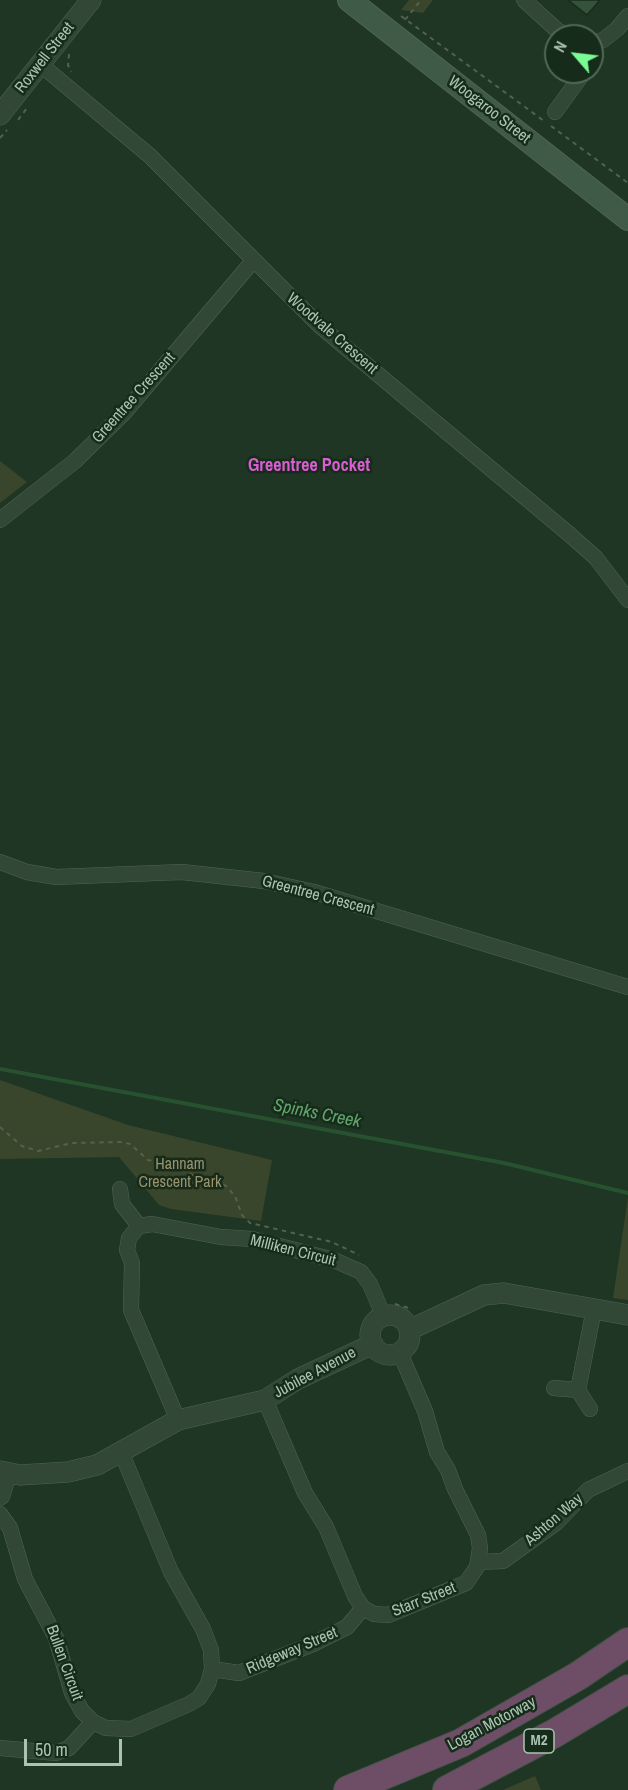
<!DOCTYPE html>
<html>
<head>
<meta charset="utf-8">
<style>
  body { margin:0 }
  #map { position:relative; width:628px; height:1790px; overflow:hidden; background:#1e3623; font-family:"Archivo Narrow",sans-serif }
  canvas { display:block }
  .north { position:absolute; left:544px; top:24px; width:60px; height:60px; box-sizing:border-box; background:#172b1b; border:2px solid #526857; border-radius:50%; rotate:298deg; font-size:16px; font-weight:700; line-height:24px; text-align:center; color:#abc4b1 }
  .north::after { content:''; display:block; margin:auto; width:21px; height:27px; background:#79fb96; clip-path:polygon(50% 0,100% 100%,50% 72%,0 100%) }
  .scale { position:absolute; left:24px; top:1739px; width:98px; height:27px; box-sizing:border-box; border:3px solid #abc4b1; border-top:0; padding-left:8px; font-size:18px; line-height:21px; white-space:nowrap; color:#abc4b1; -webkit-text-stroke:4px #172b1b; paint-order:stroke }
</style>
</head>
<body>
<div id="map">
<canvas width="628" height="1790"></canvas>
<div class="north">N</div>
<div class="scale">50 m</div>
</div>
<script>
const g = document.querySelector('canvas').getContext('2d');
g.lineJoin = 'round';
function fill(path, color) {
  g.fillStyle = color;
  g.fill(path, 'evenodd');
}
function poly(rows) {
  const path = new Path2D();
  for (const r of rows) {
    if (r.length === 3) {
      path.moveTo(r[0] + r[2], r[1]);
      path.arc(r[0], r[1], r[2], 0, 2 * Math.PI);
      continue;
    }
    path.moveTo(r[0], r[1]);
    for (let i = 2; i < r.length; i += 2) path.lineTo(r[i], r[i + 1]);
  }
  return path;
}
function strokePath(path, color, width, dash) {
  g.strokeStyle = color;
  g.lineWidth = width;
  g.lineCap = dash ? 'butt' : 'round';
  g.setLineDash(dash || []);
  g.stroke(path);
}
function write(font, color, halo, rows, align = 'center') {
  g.font = font + ' "Archivo Narrow",sans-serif';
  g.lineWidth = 5;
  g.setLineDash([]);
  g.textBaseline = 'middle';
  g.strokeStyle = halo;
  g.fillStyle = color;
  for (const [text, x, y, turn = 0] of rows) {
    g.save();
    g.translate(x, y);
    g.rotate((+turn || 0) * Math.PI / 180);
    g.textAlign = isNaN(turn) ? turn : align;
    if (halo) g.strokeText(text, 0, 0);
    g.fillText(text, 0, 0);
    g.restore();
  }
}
fill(poly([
  [409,0,433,0,423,13,401,10],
  [0,461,27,482,0,503],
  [0,1080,128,1125,272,1160,261,1221,171,1209,159,1205,119,1157,0,1159],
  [628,1197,628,1300,613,1298],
  [535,1776,541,1790,503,1790]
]), '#3a462c');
strokePath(poly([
  [0,1069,504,1163,628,1193]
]), '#27512f', 4);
const building = poly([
  [568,0,600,0,587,15,568,0]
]);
fill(building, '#35523a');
strokePath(building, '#192d1d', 1.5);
const minor = poly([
  [524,0,558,31,568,36],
  [592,42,603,40,617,29,628,16],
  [40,64,150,156,320,326,569,534,596,558,628,600],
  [555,112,584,72],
  [0,520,75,461,124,413,253,261],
  [0,862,27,872,56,877,182,872,264,881,314,892,628,987],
  [120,1189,122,1204,139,1226],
  [554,1388,578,1390,590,1409],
  [578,1390,594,1309],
  [265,1400,305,1493,326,1527,355,1596,363,1608,374,1614,388,1615,466,1583,477,1567,480,1548,478,1535,455,1489,448,1470,437,1452,425,1411,400,1353],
  [178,1420,131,1310,132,1263,127,1250,129,1238,139,1226,152,1224,221,1237,252,1239,334,1260,361,1272,370,1284,384,1317],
  [0,1514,10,1528,25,1579,56,1638,72,1693,82,1711,93,1722,106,1728,131,1729,189,1704,199,1698,208,1684,212,1669,211,1650,203,1629,171,1572,122,1454],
  [479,1562,503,1561,556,1523,588,1490,628,1471],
  [212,1669,239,1673,313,1644,347,1627,363,1608],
  [0,1748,56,1753,69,1748,93,1722]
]);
const tertiary = poly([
  [0,115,91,0],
  [390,1335,20],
  [409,1330,484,1295,504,1293,628,1315],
  [0,1471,20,1475,68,1472,97,1465,178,1420,265,1400,298,1379,373,1344],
  [0,1471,4,1482,0,1495]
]);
const secondary = poly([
  [349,0,628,219]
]);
const motorway = poly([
  [348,1790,461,1743,578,1676,628,1642],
  [447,1790,555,1733,628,1689]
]);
strokePath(minor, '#4f6554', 16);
strokePath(tertiary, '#4f6554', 21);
strokePath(secondary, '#4f6554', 24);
strokePath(motorway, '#3c5141', 30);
strokePath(poly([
  [401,16,544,121],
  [405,20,421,0],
  [69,54,68,65,71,72],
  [18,120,27,108],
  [551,126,628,183],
  [0,138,7,130],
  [0,1127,22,1146,38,1151,72,1143,121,1142,130,1144,148,1160,170,1164,195,1176,211,1178,226,1186,235,1196,242,1215,250,1223,332,1242,359,1255],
  [395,1304,412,1309]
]), '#51634c', 2, [4.5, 4.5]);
strokePath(minor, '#324736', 15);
strokePath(tertiary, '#324736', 20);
strokePath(secondary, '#3f5a46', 22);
strokePath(motorway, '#6d4e66', 28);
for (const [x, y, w] of [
  [539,1741,30]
]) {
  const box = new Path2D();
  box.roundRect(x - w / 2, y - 12, w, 24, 4.5);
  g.fillStyle = '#172b1b';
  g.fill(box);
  strokePath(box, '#abc4b1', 1.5);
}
write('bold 15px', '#abc4b1', null, [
  ["M2",539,1741]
]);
write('16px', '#abc4b1', '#172b1b', [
  ["Roxwell Street",45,58,-52],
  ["Woogaroo Street",489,110,38],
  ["Woodvale Crescent",332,334,41],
  ["Greentree Crescent",134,398,-48],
  ["Greentree Crescent",318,896,15],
  ["Milliken Circuit",293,1251,14],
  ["Jubilee Avenue",315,1373,-28],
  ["Ashton Way",554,1520,-41],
  ["Starr Street",424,1600,-22],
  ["Ridgeway Street",292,1651,-23],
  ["Bullen Circuit",64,1663,70],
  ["Logan Motorway",492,1724,-28]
]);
write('16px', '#99926b', '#172b1b', [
  ["Hannam",180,1165],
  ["Crescent Park",180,1183]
]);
write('bold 18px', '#d85ed2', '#172b1b', [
  ["Greentree Pocket",309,466]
]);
write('italic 18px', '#63a56e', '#172b1b', [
  ["Spinks Creek",317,1114,11]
]);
</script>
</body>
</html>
